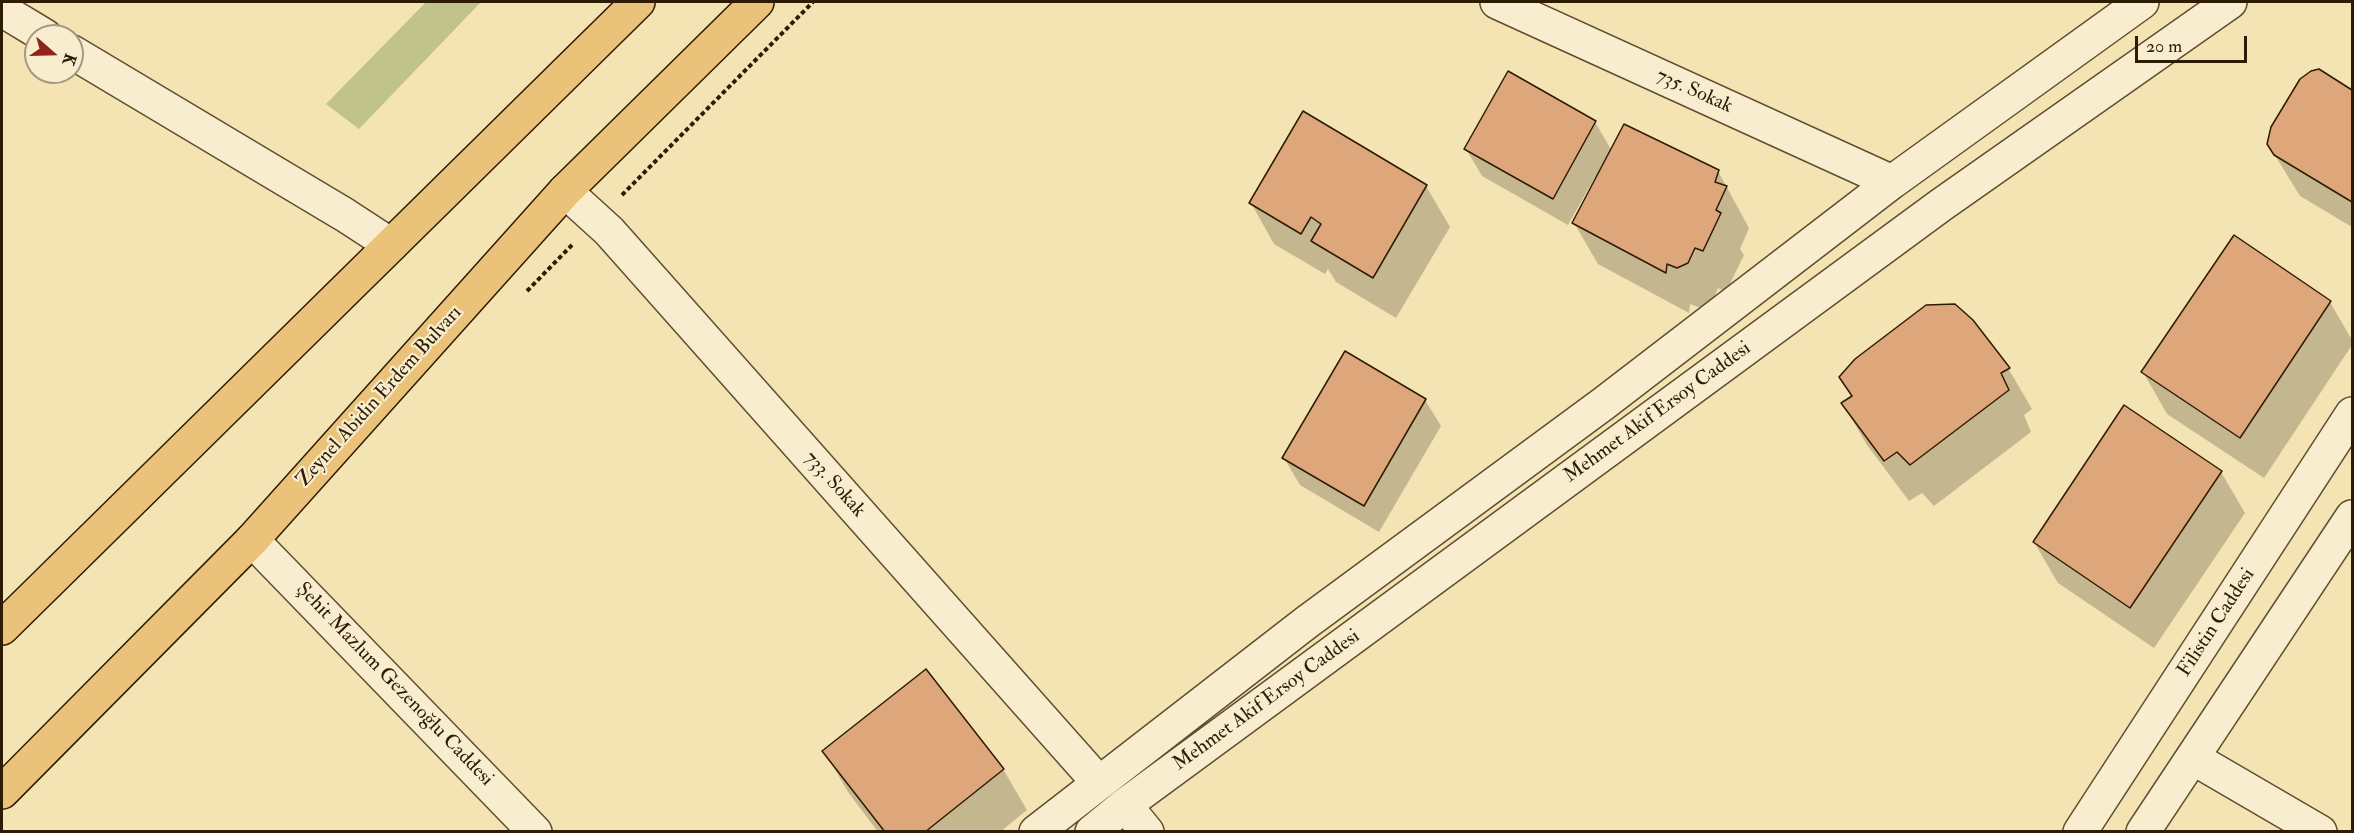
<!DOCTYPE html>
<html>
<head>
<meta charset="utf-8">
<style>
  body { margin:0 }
  #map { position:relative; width:2354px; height:833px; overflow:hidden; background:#f5e4b3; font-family:"IM FELL Double Pica",serif }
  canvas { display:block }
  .frame { position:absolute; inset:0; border:3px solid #2e1b04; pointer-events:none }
  .north { position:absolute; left:24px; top:24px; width:60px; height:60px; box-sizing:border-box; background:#f8edce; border:2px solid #a7997d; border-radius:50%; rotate:110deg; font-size:16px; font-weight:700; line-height:24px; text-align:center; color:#2e1b04 }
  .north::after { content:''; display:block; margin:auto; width:21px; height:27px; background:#8f2418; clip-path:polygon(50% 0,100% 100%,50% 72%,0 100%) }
  .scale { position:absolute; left:2135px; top:36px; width:112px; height:27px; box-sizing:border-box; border:3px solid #2e1b04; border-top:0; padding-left:8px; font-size:18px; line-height:21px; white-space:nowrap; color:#2e1b04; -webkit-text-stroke:4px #f8edce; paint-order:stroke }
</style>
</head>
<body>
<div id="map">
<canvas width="2354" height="833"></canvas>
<div class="frame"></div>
<div class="north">K</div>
<div class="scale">20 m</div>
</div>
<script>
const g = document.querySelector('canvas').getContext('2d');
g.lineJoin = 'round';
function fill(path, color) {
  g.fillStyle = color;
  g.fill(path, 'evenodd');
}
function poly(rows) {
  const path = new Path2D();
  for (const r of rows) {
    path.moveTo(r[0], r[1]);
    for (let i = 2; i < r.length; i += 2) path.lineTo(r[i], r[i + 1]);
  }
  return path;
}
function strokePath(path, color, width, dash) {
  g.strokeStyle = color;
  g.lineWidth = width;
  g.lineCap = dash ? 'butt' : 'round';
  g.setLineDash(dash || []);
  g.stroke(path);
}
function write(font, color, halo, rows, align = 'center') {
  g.font = font + ' "IM FELL Double Pica",serif';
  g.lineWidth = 4.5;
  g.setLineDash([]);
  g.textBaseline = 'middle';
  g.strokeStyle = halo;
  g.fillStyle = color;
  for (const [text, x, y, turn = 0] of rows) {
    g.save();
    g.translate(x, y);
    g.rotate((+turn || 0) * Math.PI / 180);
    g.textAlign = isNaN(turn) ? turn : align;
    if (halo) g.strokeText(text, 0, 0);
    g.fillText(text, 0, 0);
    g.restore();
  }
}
fill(poly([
  [426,2,481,2,359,129,326,104]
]), '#c0c38a');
fill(poly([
  [2318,71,2352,92,2352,227,2300,196,2268,144],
  [1304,113,1426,186,1450,227,1396,318,1336,282,1328,269,1325,274,1274,244,1251,203],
  [1595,122,1612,151,1718,171,1749,228,1740,249,1744,255,1726,292,1718,288,1711,304,1701,308,1690,304,1689,313,1598,264,1574,223,1598,178,1595,177,1568,225,1482,176,1466,149],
  [2330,302,2352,340,2352,345,2264,478,2167,414,2143,372],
  [2008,368,2032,409,2024,415,2031,432,1934,506,1922,493,1909,501,1867,445,1843,404,1853,397,1841,378],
  [1425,400,1441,426,1379,532,1300,485,1284,458],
  [2221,472,2245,513,2154,648,2058,583,2034,542],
  [824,751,1003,769,1027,810,1000,832,878,832,848,792]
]), '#0003');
const building = poly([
  [2319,69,2352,90,2352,202,2274,155,2267,144,2271,127,2300,79,2311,71,2319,69],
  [1508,71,1596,121,1553,199,1464,149,1508,71],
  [1303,111,1427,185,1373,278,1311,241,1321,224,1311,217,1301,234,1249,203,1303,111],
  [1624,124,1719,170,1715,182,1727,186,1716,210,1721,213,1703,251,1695,248,1688,263,1677,268,1667,264,1666,273,1572,223,1624,124],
  [2234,235,2331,301,2240,438,2141,372,2234,235],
  [1955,304,1973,320,2010,368,2001,373,2009,390,1910,465,1897,452,1884,461,1841,403,1852,396,1839,377,1855,359,1926,305,1955,304],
  [1345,351,1426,399,1364,506,1282,458,1345,351],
  [2124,405,2222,471,2130,608,2033,542,2124,405],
  [926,669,1004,769,925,832,885,832,822,751,926,669]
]);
fill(building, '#dda77b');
strokePath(building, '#2e1b04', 1.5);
const minor = poly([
  [1497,2,1892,182],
  [2,10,45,36],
  [72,52,345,215,391,245],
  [565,191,609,231,1099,783],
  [252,540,535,832],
  [2193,758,2320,832],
  [1125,805,1147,832],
  [1036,832,1307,622,1603,404,1892,182,2142,2],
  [1092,832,1125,805,1941,205,2230,2],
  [2080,832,2352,414],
  [2143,832,2352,517]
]);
const major = poly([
  [2,628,638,2],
  [2,792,252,540,565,191,757,2]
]);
strokePath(minor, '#604d30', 36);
strokePath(major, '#2e1b04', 36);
strokePath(poly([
  [622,195,813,2],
  [527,291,572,245]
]), '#2e1b04', 4, [4.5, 3]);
strokePath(minor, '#f8edce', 33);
strokePath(major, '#eac27a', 33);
write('20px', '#2e1b04', '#f8edce', [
  ["735. Sokak",1694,92,24],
  ["Zeynel Abidin Erdem Bulvarı",380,397,-48],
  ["Mehmet Akif Ersoy Caddesi",1658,413,-36],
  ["733. Sokak",834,485,48],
  ["Filistin Caddesi",2217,623,-57],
  ["Şehit Mazlum Gezenoğlu Caddesi",394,685,46],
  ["Mehmet Akif Ersoy Caddesi",1267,701,-36]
]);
</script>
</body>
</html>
